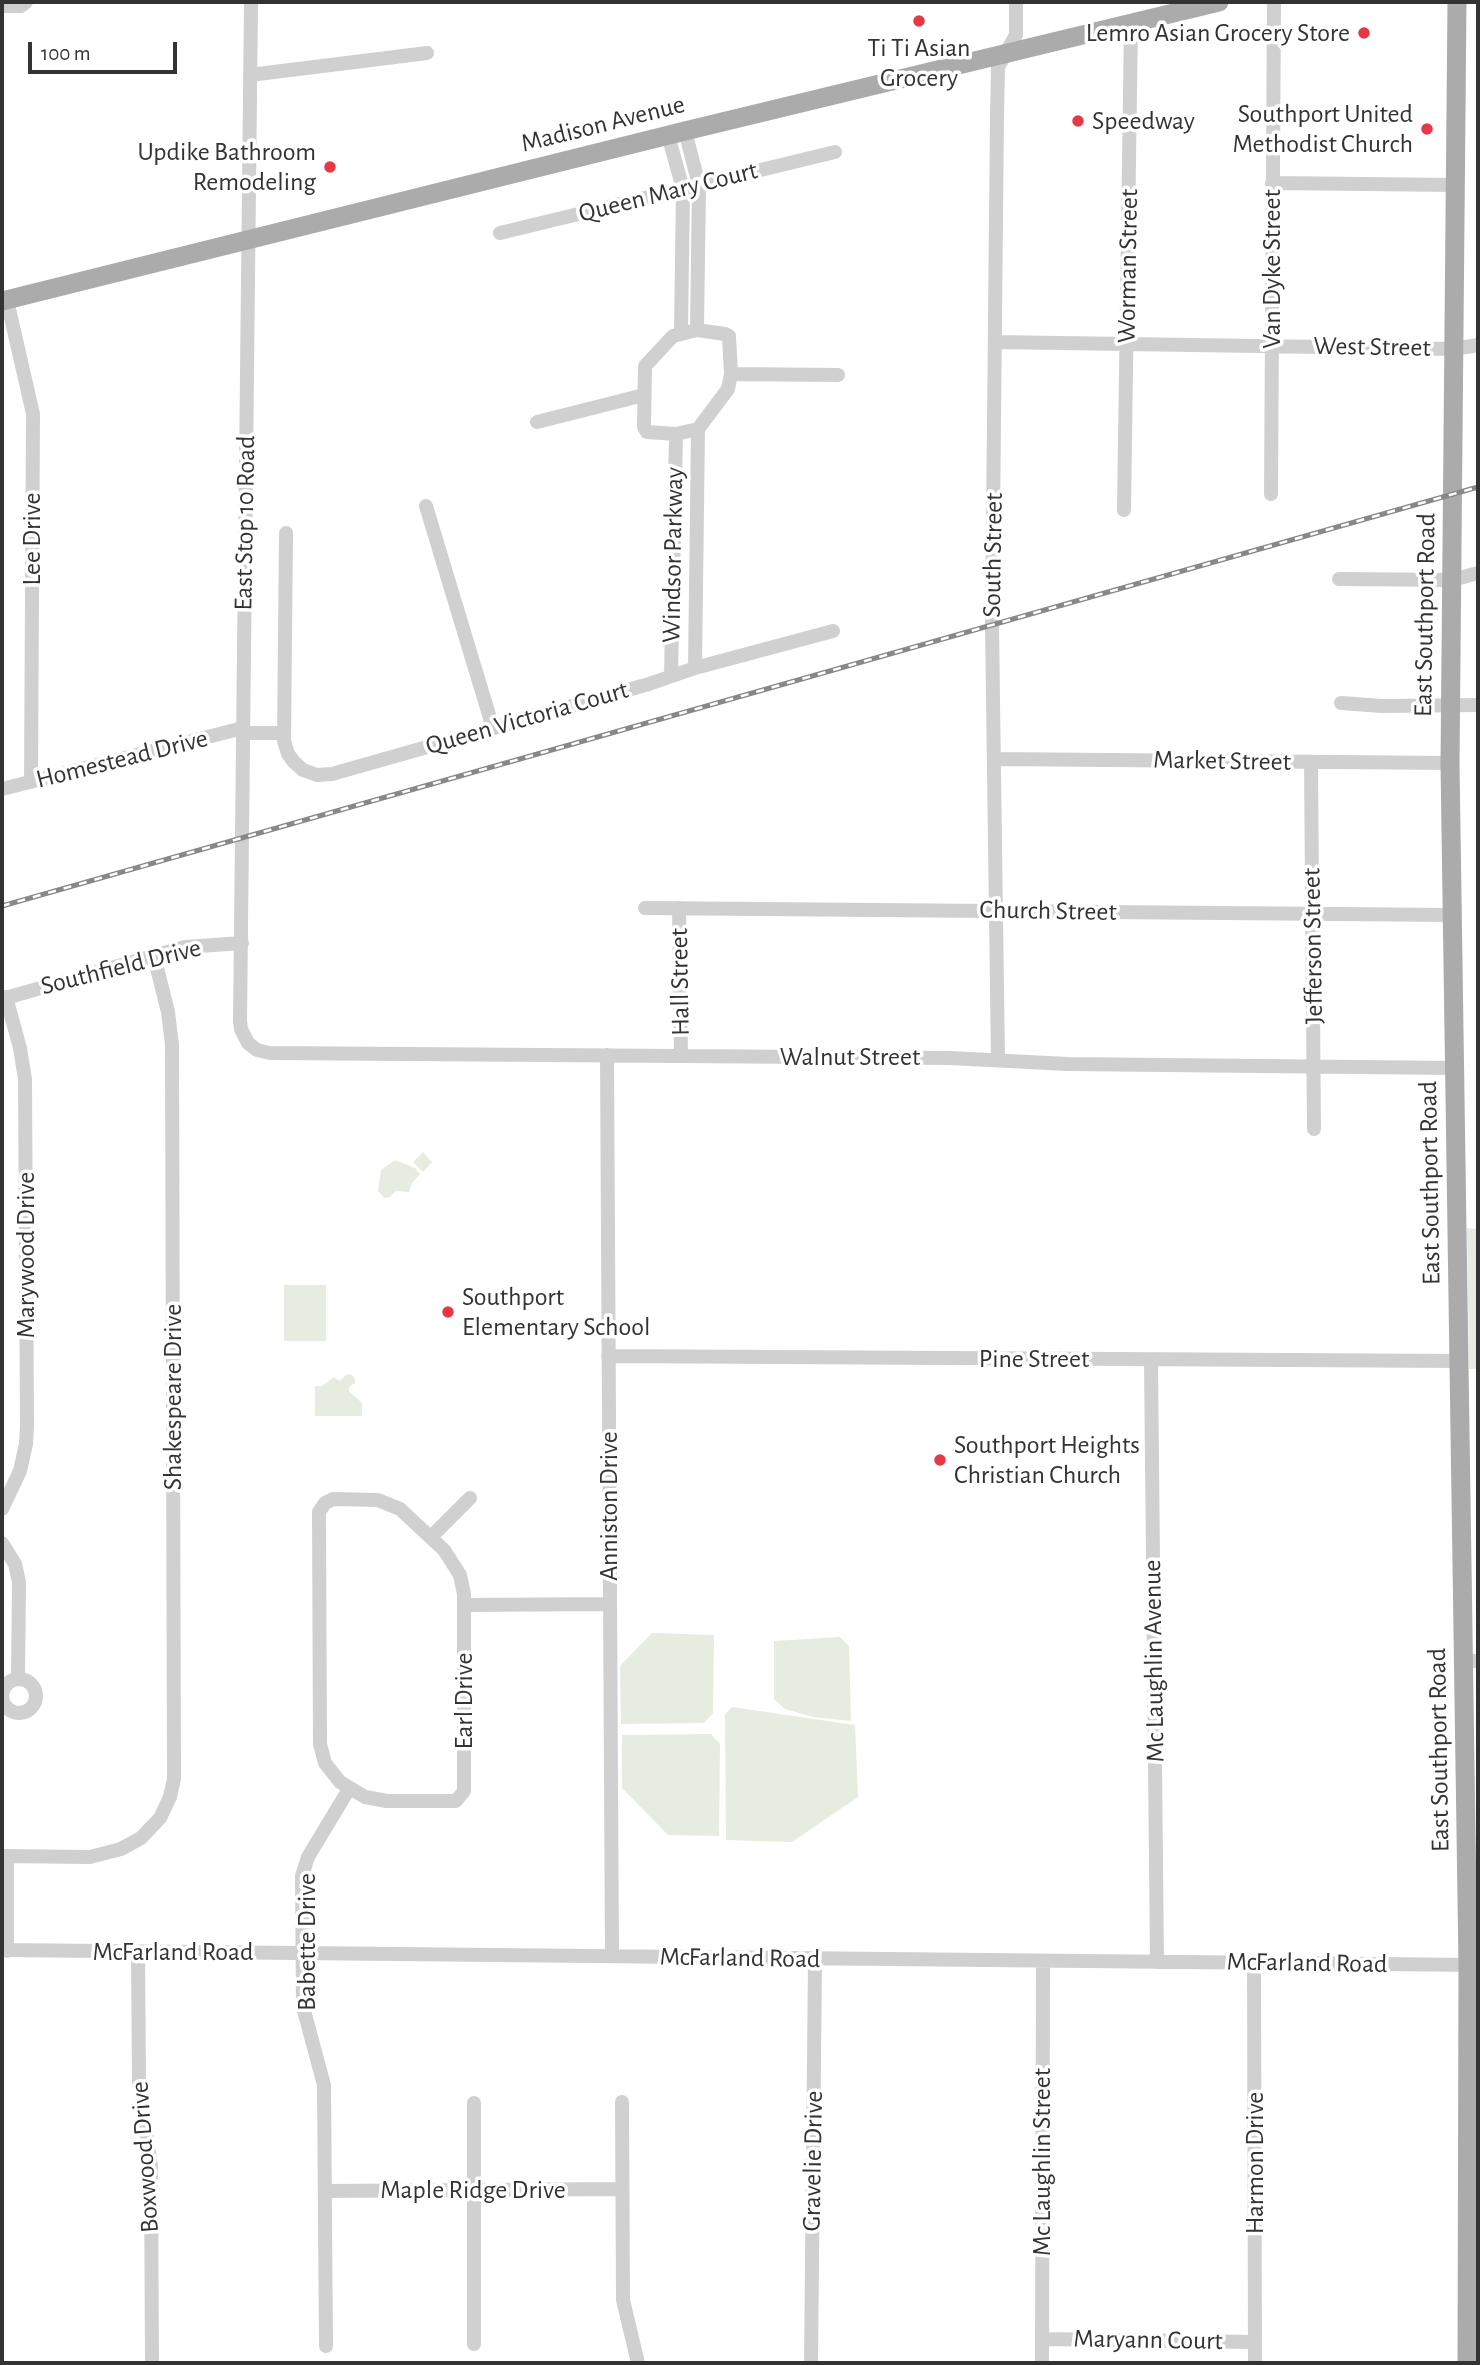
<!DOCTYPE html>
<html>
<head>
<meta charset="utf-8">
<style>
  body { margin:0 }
  #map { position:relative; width:1480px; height:2365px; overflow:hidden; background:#fff; font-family:"Alegreya Sans",sans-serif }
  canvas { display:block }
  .frame { position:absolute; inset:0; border:4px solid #333; pointer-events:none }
  .scale { position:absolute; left:28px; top:42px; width:149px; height:32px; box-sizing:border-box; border:4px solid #333; border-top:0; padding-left:9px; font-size:21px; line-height:24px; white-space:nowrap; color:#333; -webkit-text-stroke:5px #fff; paint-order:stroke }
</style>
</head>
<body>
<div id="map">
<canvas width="1480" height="2365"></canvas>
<div class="frame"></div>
<div class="scale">100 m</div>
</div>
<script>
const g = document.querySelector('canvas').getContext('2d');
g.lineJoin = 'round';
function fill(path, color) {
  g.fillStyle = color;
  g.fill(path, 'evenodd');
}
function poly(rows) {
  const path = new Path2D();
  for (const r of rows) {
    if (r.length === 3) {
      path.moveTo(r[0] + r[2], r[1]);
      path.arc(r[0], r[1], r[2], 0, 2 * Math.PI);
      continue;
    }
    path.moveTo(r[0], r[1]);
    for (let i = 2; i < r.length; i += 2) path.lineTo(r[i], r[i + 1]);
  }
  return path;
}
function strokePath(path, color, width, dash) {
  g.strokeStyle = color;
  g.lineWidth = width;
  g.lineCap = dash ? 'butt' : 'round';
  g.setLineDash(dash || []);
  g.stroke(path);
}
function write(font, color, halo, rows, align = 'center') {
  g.font = font + ' "Alegreya Sans",sans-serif';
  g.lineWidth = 7;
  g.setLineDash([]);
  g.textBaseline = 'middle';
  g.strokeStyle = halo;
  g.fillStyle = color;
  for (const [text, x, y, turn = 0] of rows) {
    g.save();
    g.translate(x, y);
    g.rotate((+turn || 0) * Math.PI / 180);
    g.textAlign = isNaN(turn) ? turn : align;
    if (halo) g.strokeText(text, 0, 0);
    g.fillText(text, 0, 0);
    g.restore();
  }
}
fill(poly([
  [423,1152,432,1162,423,1172,413,1162],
  [395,1160,415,1168,420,1174,412,1183,409,1192,396,1191,390,1197,384,1198,378,1191,381,1170],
  [1467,1228,1478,1229,1478,1369,1469,1369],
  [284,1285,326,1285,326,1341,284,1341],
  [347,1374,352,1375,355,1379,355,1383,349,1387,349,1391,362,1403,362,1416,315,1416,315,1386,322,1386,334,1377,340,1381],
  [652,1633,714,1635,713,1713,704,1723,621,1724,620,1666],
  [840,1637,849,1646,851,1721,813,1717,785,1709,774,1699,774,1641],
  [732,1707,855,1725,858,1797,792,1842,726,1840,725,1714],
  [711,1734,720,1744,719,1836,668,1835,622,1788,622,1735]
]), '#e6ecdf');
strokePath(poly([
  [251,2,240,1021,241,1029,248,1043,257,1050,270,1053,950,1058,1067,1064,1455,1068],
  [2,6,21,6,26,2],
  [250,75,427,53],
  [685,131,699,185,697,330],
  [668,135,683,189,681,333],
  [1272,183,1456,185],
  [500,233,835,152],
  [7,300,33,414,31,782],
  [697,330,725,334,729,336,731,374,728,389,698,429,676,434,647,432,644,427,645,366,673,336,697,330],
  [995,342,1454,349,1478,345],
  [731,374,838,375],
  [537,422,644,395],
  [1271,494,1274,2],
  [426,506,493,728],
  [1124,510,1131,23],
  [286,533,284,741,288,754,294,762,303,770,317,775,332,774,649,684,695,668,833,631],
  [1339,579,1452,580,1478,573],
  [695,668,698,429],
  [671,676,676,434],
  [1341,703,1382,706,1478,705],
  [243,733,284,733],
  [994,759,1450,763],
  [1311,762,1314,1129],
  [2,789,243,728],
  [645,908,1452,915],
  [679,908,681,1056],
  [2,999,185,947,242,943],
  [607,1055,612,1956],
  [998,1060,992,625,997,117,998,67,1016,35,1016,2],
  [608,1356,1459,1361],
  [1151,1360,1157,1962],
  [333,1499,378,1500,400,1509,444,1550,460,1575,464,1594,464,1791,456,1801,387,1801,365,1797,340,1782,325,1763,320,1744,319,1512,325,1503,333,1499],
  [2,1509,20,1471,26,1444,27,1426,25,1079,20,1048,6,997],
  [431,1537,470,1498],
  [2,1543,15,1564,19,1582,18,1679],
  [464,1605,609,1604],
  [1464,1661,1478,1661],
  [19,1696,17],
  [2,1856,90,1857,121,1849,141,1838,160,1818,170,1797,174,1779,172,1045,168,1012,154,956],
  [2,1950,1478,1965],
  [7,1951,7,1856],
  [138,1952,139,2082,151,2167,152,2363],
  [1254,1963,1255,2363],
  [622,2102,623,2300,638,2363],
  [474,2103,474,2344],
  [325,2191,622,2189],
  [1042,2339,1255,2342],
  [326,2346,324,2085,303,2007,302,1876,308,1857,349,1789],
  [811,2363,815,1959],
  [1042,2363,1043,1961]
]), '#d0d0d0', 14);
strokePath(poly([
  [1457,2,1450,763,1468,1965,1467,2363],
  [2,301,685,131,1219,2]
]), '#ababab', 19);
const rail = poly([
  [2,906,1478,487]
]);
strokePath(rail, '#888', 5);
strokePath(rail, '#fff', 2.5, [8]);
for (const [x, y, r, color] of [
  [919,21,7,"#e63946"],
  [1364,33,7,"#e63946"],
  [1078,121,7,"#e63946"],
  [1427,129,7,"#e63946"],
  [330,167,7,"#e63946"],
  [448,1312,7,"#e63946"],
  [940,1460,7,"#e63946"]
]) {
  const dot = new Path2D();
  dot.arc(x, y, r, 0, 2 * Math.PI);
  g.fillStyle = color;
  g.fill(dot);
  strokePath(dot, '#fff', 2.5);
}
write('26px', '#333', '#fff', [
  ["Lemro Asian Grocery Store",1350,33],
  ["Ti Ti Asian",919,48,"center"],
  ["Grocery",919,78,"center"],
  ["Southport United",1413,114],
  ["Methodist Church",1413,144],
  ["Speedway",1092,121,"left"],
  ["Updike Bathroom",316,152],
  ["Remodeling",316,182],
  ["Southport",462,1297,"left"],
  ["Elementary School",462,1327,"left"],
  ["Southport Heights",954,1445,"left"],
  ["Christian Church",954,1475,"left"]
], 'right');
write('26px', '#333', '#fff', [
  ["Madison Avenue",603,124,-14],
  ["Queen Mary Court",668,192,-14],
  ["Worman Street",1128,266,-89],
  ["Van Dyke Street",1272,269,-90],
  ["West Street",1372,347,1],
  ["East Stop 10 Road",245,523,-89],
  ["Lee Drive",32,539,-90],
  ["Windsor Parkway",673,555,-89],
  ["South Street",993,555,-89],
  ["East Southport Road",1425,615,-89],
  ["Queen Victoria Court",527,718,-16],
  ["Homestead Drive",122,759,-14],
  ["Market Street",1222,761,1],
  ["Church Street",1048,911,1],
  ["Jefferson Street",1313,946,-91],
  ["Southfield Drive",121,967,-14],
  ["Hall Street",680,982,-91],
  ["Walnut Street",850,1057],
  ["East Southport Road",1430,1183,-91],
  ["Marywood Drive",26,1255,-90],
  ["Pine Street",1034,1359],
  ["Shakespeare Drive",173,1397,-90],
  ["Anniston Drive",609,1506,-90],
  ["Mc Laughlin Avenue",1154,1661,-91],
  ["Earl Drive",464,1701,-90],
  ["East Southport Road",1439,1750,-91],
  ["Babette Drive",307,1942,-90],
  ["McFarland Road",173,1952],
  ["McFarland Road",740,1958,1],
  ["McFarland Road",1307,1963,1],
  ["Boxwood Drive",145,2157,-94],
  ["Gravelie Drive",813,2161,-89],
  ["Mc Laughlin Street",1042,2162,-90],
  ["Harmon Drive",1255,2163,-90],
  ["Maple Ridge Drive",473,2190],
  ["Maryann Court",1148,2340,1]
]);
</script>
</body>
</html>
